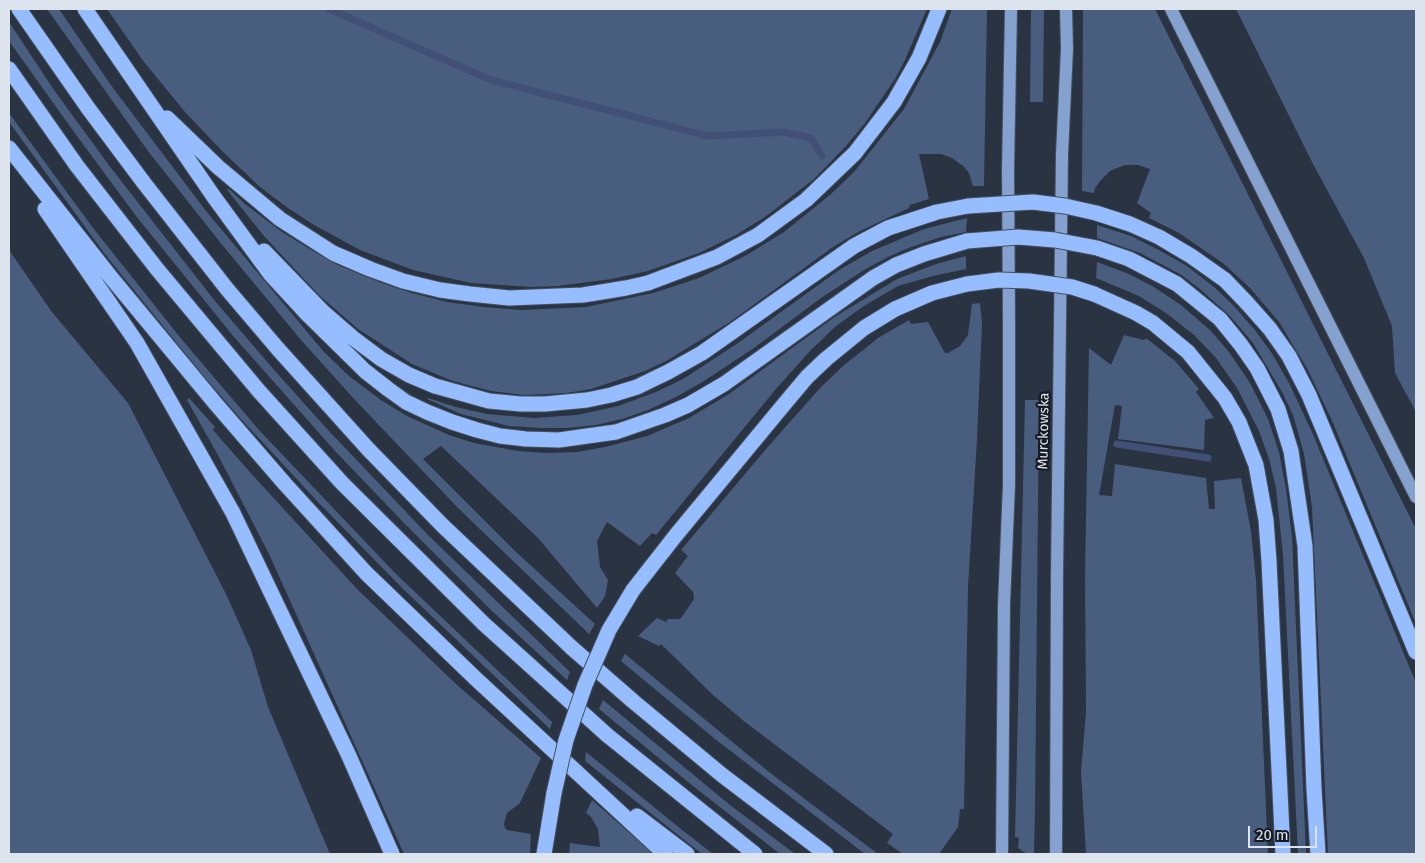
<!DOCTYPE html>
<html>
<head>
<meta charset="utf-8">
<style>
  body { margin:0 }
  #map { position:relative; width:1425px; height:863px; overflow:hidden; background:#293342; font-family:"Fira Sans",sans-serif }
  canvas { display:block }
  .frame { position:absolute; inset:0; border:10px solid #dee4ee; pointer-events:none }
  .scale { position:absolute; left:1248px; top:826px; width:69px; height:22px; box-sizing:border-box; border:2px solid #dee4ee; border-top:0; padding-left:6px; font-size:15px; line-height:18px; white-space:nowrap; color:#dee4ee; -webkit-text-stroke:4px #161a22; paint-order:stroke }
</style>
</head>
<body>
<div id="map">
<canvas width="1425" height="863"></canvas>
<div class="frame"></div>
<div class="scale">20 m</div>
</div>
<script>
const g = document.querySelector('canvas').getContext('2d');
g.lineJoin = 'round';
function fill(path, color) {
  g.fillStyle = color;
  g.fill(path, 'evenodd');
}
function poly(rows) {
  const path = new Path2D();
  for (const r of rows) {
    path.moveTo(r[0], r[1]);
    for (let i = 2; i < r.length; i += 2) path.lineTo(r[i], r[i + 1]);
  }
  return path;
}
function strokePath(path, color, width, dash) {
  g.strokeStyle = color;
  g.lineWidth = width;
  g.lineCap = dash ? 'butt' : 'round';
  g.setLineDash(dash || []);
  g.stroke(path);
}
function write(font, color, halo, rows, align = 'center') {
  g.font = font + ' "Fira Sans",sans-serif';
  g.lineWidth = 4.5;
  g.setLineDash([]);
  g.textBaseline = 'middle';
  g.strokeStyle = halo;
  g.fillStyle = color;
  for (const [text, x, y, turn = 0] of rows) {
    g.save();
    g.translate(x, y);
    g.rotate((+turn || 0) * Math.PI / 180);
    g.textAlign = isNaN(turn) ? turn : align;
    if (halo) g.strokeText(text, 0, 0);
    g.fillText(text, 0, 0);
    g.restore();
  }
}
fill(poly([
  [47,9,59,9,113,88,206,211,324,352,349,376,381,400,407,416,449,435,474,443,518,451,546,453,577,452,605,447,647,436,689,418,729,394,836,316,897,279,936,264,966,256,966,269,933,276,898,286,864,306,836,326,809,352,776,389,656,535,652,533,640,546,607,522,597,541,600,567,608,580,605,596,597,608,538,538,441,446,423,459,516,552,595,624,589,634,459,509,355,400,301,340,219,241,148,151],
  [107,9,927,9,905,60,895,79,865,123,846,146,814,179,765,217,736,235,699,253,648,271,612,279,558,286,531,287,471,283,413,270,360,250,314,225,288,208,260,187,221,150,185,112,144,62],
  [952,9,987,9,984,186,973,186,969,173,963,166,952,158,941,154,919,154,929,199,910,205,909,208,860,231,833,247,730,322,668,360,645,371,591,389,567,393,524,395,491,391,453,381,412,364,358,329,319,295,264,236,227,190,229,189,245,204,282,232,308,248,338,265,379,282,412,293,447,302,484,307,522,310,586,307,653,293,699,278,745,256,784,232,831,194,854,172,904,109,940,42],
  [1031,9,1044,9,1043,102,1030,102],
  [1083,9,1155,9,1416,529,1416,624,1333,423,1308,370,1279,322,1250,288,1224,264,1179,233,1149,218,1151,213,1137,203,1150,169,1138,165,1125,165,1117,168,1110,171,1101,180,1095,188,1094,193,1082,191],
  [1236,9,1416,9,1416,412,1395,373,1392,326,1364,258,1313,164],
  [9,22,54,90,111,168,215,301,275,371,328,430,428,535,570,672,567,680,492,611,405,524,335,451,234,337,136,216,74,132,9,41],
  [9,113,93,228,183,341,259,430,395,573,552,722,550,729,400,586,317,501,240,418,201,373,104,253,9,122],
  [967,218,966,232,941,237,911,247,890,256,864,270,821,298,754,348,704,381,678,396,648,410,622,419,596,425,566,428,542,428,509,426,461,414,427,399,428,398,456,407,487,414,534,418,577,415,618,406,656,392,683,379,738,343,839,270,872,251,924,229],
  [1097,225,1131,236,1159,250,1187,266,1214,287,1232,304,1255,330,1271,352,1289,383,1312,432,1416,683,1416,854,1328,854,1312,507,1304,454,1293,415,1282,392,1253,343,1230,316,1200,289,1180,274,1140,253,1097,238],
  [9,250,52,312,128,403,226,594,251,650,268,707,330,854,9,854],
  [1097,262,1129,274,1154,287,1181,305,1210,330,1229,352,1250,383,1268,419,1279,452,1286,489,1292,536,1306,854,1298,854,1283,555,1276,488,1269,459,1259,431,1237,388,1216,358,1194,335,1166,313,1139,296,1096,278],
  [980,303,982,324,977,439,968,587,964,809,960,809,958,827,939,854,903,854,887,843,893,834,745,722,713,695,661,644,659,646,638,636,657,618,666,622,668,619,680,619,684,614,694,599,693,592,675,573,688,556,681,550,766,449,820,388,844,365,862,351,878,338,909,320,911,324,928,322,945,353,948,353,960,346,968,335,972,304],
  [1124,335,1144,340,1146,338,1175,361,1199,389,1196,392,1214,418,1205,420,1204,450,1118,439,1122,406,1115,405,1099,495,1112,496,1115,464,1206,478,1209,509,1215,509,1214,481,1241,478,1251,531,1256,580,1268,854,1086,854,1081,772,1086,712,1085,577,1089,348,1111,365],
  [189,398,215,427,213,430,248,470,357,589,456,684,541,758,520,803,507,813,504,824,505,828,507,830,531,834,530,854,404,854,269,554,219,457,187,400],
  [1025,400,1039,400,1035,811,1034,854,1027,854,1018,848,1019,838,1015,837],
  [625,654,769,772,878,854,865,854,715,739,621,661],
  [603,700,730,805,795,854,780,854,693,786,599,709],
  [586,752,681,829,713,854,702,854,585,761],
  [592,800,641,843,653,854,569,854,570,843,600,847,598,829,591,817,586,813]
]), '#495d7e');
strokePath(poly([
  [329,9,491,80,708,136,784,132,811,138,822,156],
  [1117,444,1208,458]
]), '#435076', 7);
const major = poly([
  [1171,9,1416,497],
  [1002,854,1004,604,1009,485,1009,320,1008,170,1011,9],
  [1056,854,1057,573,1062,154,1067,49,1066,9]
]);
const highway = poly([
  [19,9,88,108,144,183,227,289,278,349,368,449,443,526,572,648,634,702,722,775,826,854],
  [85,9,214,197,271,275,307,314,365,371,388,389,406,402,427,412,452,422,477,430,500,436,526,439,559,440,616,432,665,415,688,405,724,384,873,278,896,265,924,254,967,241],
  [9,69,77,166,157,269,258,390,342,483,484,624,545,679,607,735,755,854],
  [167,118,218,167,280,219,333,253,370,269,403,281,440,290,470,294,509,298,583,295,626,288,648,283,717,257,758,235,806,200,855,153,894,102,919,58,939,9],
  [9,148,109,275,215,403,285,484,366,573,475,678,665,854],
  [45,209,137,343,233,513,349,756,392,854],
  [1096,213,1130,224,1159,237,1191,256,1225,280,1247,303,1270,329,1289,356,1309,395,1416,652],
  [1097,248,1129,259,1177,284,1220,319,1241,345,1257,368,1278,409,1291,451,1305,546,1314,789,1318,854],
  [264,251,323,312,353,338,381,359,409,375,435,386,489,401,521,404,545,404,587,400,611,395,637,387,668,372,702,353,854,246,888,228,937,212,968,206],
  [1094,294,1136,313,1153,323,1188,352,1225,398,1239,422,1256,465,1266,520,1269,561,1283,854],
  [633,590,676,535,781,408,807,377,826,359,864,328,895,309,932,293,967,284],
  [637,816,687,854],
  [544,854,554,793]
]);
strokePath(major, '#474f5c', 14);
strokePath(highway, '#474f5c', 17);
strokePath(major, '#85a1cf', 12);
strokePath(highway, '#96bdff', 15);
const highwayBridge = poly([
  [968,206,1033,202,1065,206,1096,213],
  [967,241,1018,237,1055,240,1097,248],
  [967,284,999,280,1029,281,1072,287,1094,294],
  [554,793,566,740,585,685,609,630,633,590]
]);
strokePath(highwayBridge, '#474f5c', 17, []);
strokePath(highwayBridge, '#96bdff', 15);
write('14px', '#dee4ee', '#161a22', [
  ["Murckowska",1044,431,-89]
]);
</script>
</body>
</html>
